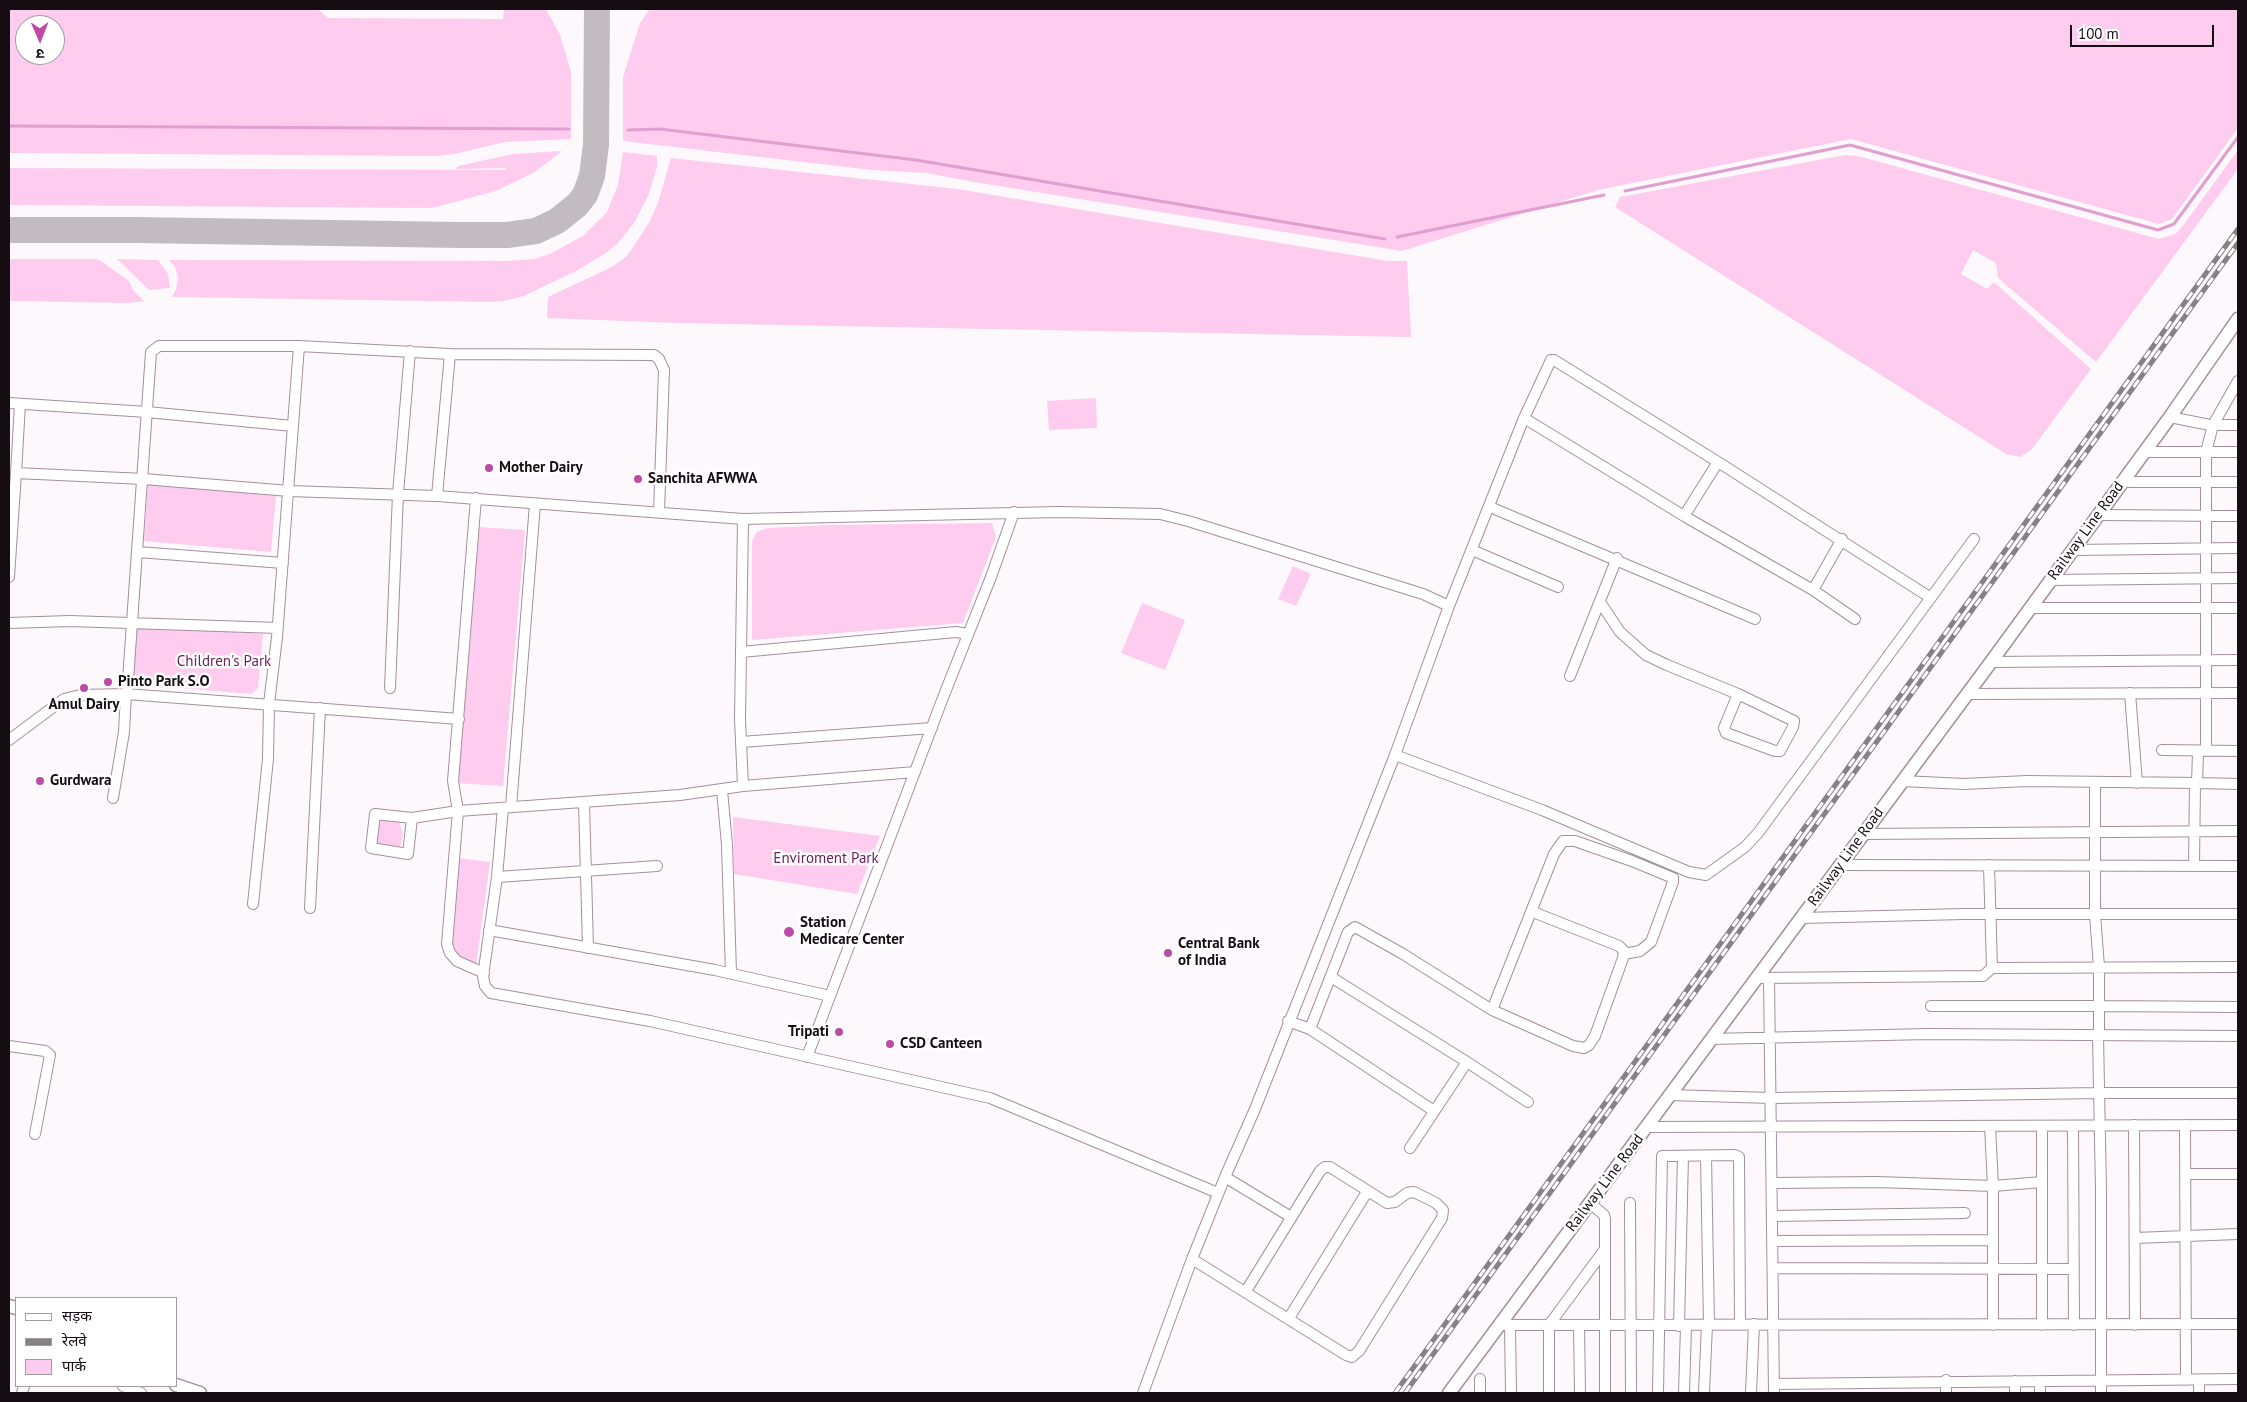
<!DOCTYPE html>
<html>
<head>
<meta charset="utf-8">
<style>
  body { margin:0 }
  #map { position:relative; width:2247px; height:1402px; overflow:hidden; background:#fdf8fb; font-family:"PT Sans","Noto Sans Devanagari",sans-serif }
  canvas { display:block }
  .frame { position:absolute; inset:0; border:10px solid #150d12; pointer-events:none }
  .legend { position:absolute; left:15px; top:1297px; width:162px; height:90px; box-sizing:border-box; background:#fff; border:1px solid #a19ea0; margin:0; padding:6px 9px; list-style:none; font-size:15px; color:#150d12 }
  .legend li { display:flex; align-items:center; gap:10px; height:25px }
  .legend b { width:25px; border:1px solid #a19ea0 }
  .north { position:absolute; left:15px; top:15px; width:50px; height:50px; box-sizing:border-box; background:#fff; border:1px solid #a19ea0; border-radius:50%; rotate:179deg; font-size:14px; font-weight:700; line-height:20px; text-align:center; color:#150d12 }
  .north::after { content:''; display:block; margin:auto; width:18px; height:22px; background:#bd4ba5; clip-path:polygon(50% 0,100% 100%,50% 72%,0 100%) }
  .scale { position:absolute; left:2070px; top:25px; width:144px; height:22px; box-sizing:border-box; border:2px solid #150d12; border-top:0; padding-left:6px; font-size:15px; line-height:18px; white-space:nowrap; color:#150d12; -webkit-text-stroke:4px #fff; paint-order:stroke }
</style>
</head>
<body>
<div id="map">
<canvas width="2247" height="1402"></canvas>
<div class="frame"></div>
<ul class="legend">
<li><b style="height:6px;background:#fff"></b>सड़क</li>
<li><b style="height:6px;background:#878185"></b>रेलवे</li>
<li><b style="height:14px;background:#fdccef"></b>पार्क</li>
</ul>
<div class="north">उ</div>
<div class="scale">100 m</div>
</div>
<script>
const g = document.querySelector('canvas').getContext('2d');
g.lineJoin = 'round';
function fill(path, color) {
  g.fillStyle = color;
  g.fill(path, 'evenodd');
}
function poly(rows) {
  const path = new Path2D();
  for (const r of rows) {
    path.moveTo(r[0], r[1]);
    for (let i = 2; i < r.length; i += 2) path.lineTo(r[i], r[i + 1]);
  }
  return path;
}
function strokePath(path, color, width, dash) {
  g.strokeStyle = color;
  g.lineWidth = width;
  g.lineCap = dash ? 'butt' : 'round';
  g.setLineDash(dash || []);
  g.stroke(path);
}
function write(font, color, halo, rows, align = 'center') {
  g.font = font + ' "PT Sans",sans-serif';
  g.lineWidth = 5;
  g.setLineDash([]);
  g.textBaseline = 'middle';
  g.strokeStyle = halo;
  g.fillStyle = color;
  for (const [text, x, y, turn = 0] of rows) {
    g.save();
    g.translate(x, y);
    g.rotate((+turn || 0) * Math.PI / 180);
    g.textAlign = isNaN(turn) ? turn : align;
    if (halo) g.strokeText(text, 0, 0);
    g.fillText(text, 0, 0);
    g.restore();
  }
}
fill(poly([
  [9,9,318,9,328,18,503,19,504,9,546,9,560,35,571,72,571,139,505,142,454,154,436,156,9,153],
  [25,25,55,25,55,55,25,55],
  [650,9,2238,9,2238,128,2172,219,2159,224,1851,139,1598,190,1402,251,974,182,926,173,872,170,623,141,623,77,640,23],
  [2238,150,2238,169,2096,362,1998,278,1996,263,1973,250,1961,274,1987,289,1994,282,2091,369,2032,449,2020,457,2006,454,1615,207,1620,197,1845,155,1858,156,2159,239,2175,234,2182,227],
  [562,151,535,172,496,191,432,208,9,205,9,168,506,170,506,168,456,169,458,166,513,154],
  [623,152,657,156,657,167,648,196,634,223,618,243,606,253,576,271,524,296,503,301,489,302,172,297,176,289,178,277,175,267,169,260,508,261,534,259,550,254,583,236,607,212,618,185],
  [671,158,957,189,1388,261,1407,261,1411,337,677,323,547,318,548,297,612,267,626,257,632,249,650,221,658,203],
  [9,259,98,259,129,281,133,290,144,301,129,303,9,301],
  [117,259,158,260,168,274,170,288,149,290],
  [1096,398,1097,428,1049,430,1047,401],
  [148,483,276,496,271,552,144,541],
  [992,523,996,537,963,623,752,640,752,541,757,532,768,528,831,525],
  [478,527,525,530,503,786,456,783],
  [1293,566,1311,574,1296,606,1278,599],
  [1142,603,1185,620,1165,670,1121,653],
  [137,625,263,634,258,688,251,694,132,684],
  [733,817,880,836,857,894,734,874],
  [398,819,403,834,400,847,385,848,372,846,377,820],
  [457,858,490,862,476,966,457,955,450,947]
]), '#fdccef');
strokePath(poly([
  [9,126,569,129],
  [628,130,660,129,916,160,1385,239],
  [1625,191,1850,145,2158,230,2174,224,2238,137],
  [1397,237,1604,195]
]), '#e19ed0', 3);
strokePath(poly([
  [9,230,136,230,460,235,507,235,536,231,557,221,577,205,585,195,592,176,596,145,597,9]
]), '#c2bcc0', 26);
const minor = poly([
  [450,354,654,355,659,359,664,370,659,512],
  [9,403,147,412,293,426],
  [20,404,16,473,144,479,289,491,437,496],
  [2170,417,2210,425,2238,425],
  [1524,418,1684,516,1813,590,1855,619],
  [2144,452,2238,452],
  [2121,482,2238,482],
  [476,498,453,781,458,811,447,944,450,953,457,961,484,973],
  [1490,507,1755,619],
  [2098,515,2238,516],
  [1684,516,1718,462],
  [1472,550,1558,587],
  [2073,550,2238,548],
  [138,552,283,563],
  [9,577,16,473],
  [2051,580,2238,578],
  [1813,590,1842,539],
  [1600,602,1620,632,1646,655,1667,665,1738,694,1724,728,1726,733,1775,751,1780,751,1793,727,1794,721,1738,694],
  [2031,608,2238,608],
  [9,623,70,621,278,628],
  [741,652,956,632,968,634],
  [1991,662,2238,660],
  [1570,676,1617,558],
  [390,688,398,494,410,351],
  [2130,693,2137,783],
  [127,694,151,352,159,346,299,346],
  [1967,694,2238,693],
  [9,740,64,699,80,695,126,694,459,719],
  [741,742,932,728],
  [2162,750,2238,751],
  [2206,751,2206,452,2213,425,2238,381],
  [1395,755,1542,810,1689,872,1706,875,1745,847,1758,833,1974,539],
  [1902,781,1964,784,2027,781,2197,783,2198,752],
  [2197,783,2238,784],
  [743,786,740,719,743,519],
  [722,790,727,845,731,973],
  [113,798,124,732,126,694],
  [584,802,588,948],
  [511,807,535,504],
  [503,808,497,877,483,976,485,986,491,993,650,1021,990,1098,1218,1193],
  [412,818,408,854,371,848,375,814,412,818,458,811,680,795,743,786,915,772],
  [1863,834,2238,831],
  [1840,865,2238,866],
  [1989,865,1992,968],
  [2194,866,2195,783],
  [497,877,657,866],
  [253,904,268,759,269,704,277,637,299,346,450,354,437,496,743,519,1059,512,1160,514,1188,521,1423,594,1449,606],
  [310,908,320,708],
  [1801,918,1964,914,2238,914],
  [489,930,715,970,830,996],
  [1331,977,1467,1062,1528,1102],
  [1756,978,1983,976,1992,968,2238,967],
  [1769,978,1774,1393],
  [1931,1006,2099,1006,2099,967,2095,915,2095,783],
  [1492,1010,1554,854,1563,841,1575,841,1632,861,1673,878,1673,882,1651,942,1640,951,1624,954],
  [1288,1021,1310,1029,1434,1111],
  [1310,1029,1348,932,1355,927,1403,954,1492,1010,1573,1046,1584,1048,1589,1045,1595,1036,1623,958,1624,951,1619,946,1533,912],
  [2098,1036,2101,1190,2101,1393],
  [2099,1036,2099,1006,2238,1007],
  [1711,1039,1928,1034,2238,1036],
  [9,1046,45,1051,50,1055,35,1134],
  [807,1057,944,695,991,577,1014,512],
  [1669,1095,1772,1098,2099,1093,2238,1093],
  [2134,1125,2135,1325],
  [2185,1125,2186,1380],
  [1990,1126,1993,1186,1993,1325],
  [2042,1126,2042,1325],
  [2073,1126,2074,1325],
  [1646,1127,2238,1125],
  [1410,1148,1467,1062],
  [1706,1156,1709,1325],
  [2186,1174,2238,1174],
  [1225,1177,1291,1217],
  [1773,1183,1877,1182,1993,1186,2042,1182],
  [1590,1203,1604,1215,1605,1219,1605,1393],
  [1630,1203,1631,1393],
  [1773,1216,1965,1213],
  [2135,1238,2238,1234],
  [1773,1241,1993,1240],
  [1192,1259,1346,1355,1352,1357,1359,1351,1442,1218,1443,1210,1436,1203,1414,1192,1407,1193,1395,1202,1387,1203,1330,1167,1325,1167,1320,1171,1246,1291],
  [1773,1268,2074,1269],
  [1289,1318,1367,1192],
  [1500,1325,2238,1324],
  [1510,1325,1511,1393],
  [1579,1325,1580,1393],
  [1679,1326,1683,1156],
  [2199,1380,2199,1393],
  [2015,1381,2015,1393],
  [2040,1381,2040,1393],
  [1774,1384,2238,1379],
  [123,1386,141,1393],
  [22,1393,24,1386],
  [1143,1393,1192,1259,1225,1177,1255,1109,1395,755,1449,606,1524,418,1551,360,1554,360,1718,462,1931,598],
  [1480,1393,1480,1379],
  [1549,1393,1549,1325,1605,1249],
  [1658,1393,1662,1156,1735,1155,1739,1157,1740,1325],
  [1684,1393,1686,1326],
  [1704,1393,1707,1325],
  [1751,1393,1754,1324],
  [1946,1393,1946,1380]
]);
const tertiary = poly([
  [9,1306,16,1308],
  [176,1385,200,1393],
  [1449,1393,1991,662,2170,417,2238,319]
]);
strokePath(minor, '#a48f9e', 12);
strokePath(tertiary, '#a48f9e', 15);
strokePath(minor, '#fff', 10);
strokePath(tertiary, '#fff', 12);
const rail = poly([
  [1395,1393,2238,229],
  [1405,1393,2238,243]
]);
strokePath(rail, '#878185', 5);
strokePath(rail, '#fff', 3, [9]);
for (const [x, y, r, color] of [
  [489,468,5,"#bd4ba5"],
  [638,479,5,"#bd4ba5"],
  [108,682,5,"#bd4ba5"],
  [84,688,5,"#bd4ba5"],
  [40,781,5,"#bd4ba5"],
  [789,932,6,"#bd4ba5"],
  [1168,953,5,"#bd4ba5"],
  [839,1032,5,"#bd4ba5"],
  [890,1044,5,"#bd4ba5"]
]) {
  const dot = new Path2D();
  dot.arc(x, y, r, 0, 2 * Math.PI);
  g.fillStyle = color;
  g.fill(dot);
  strokePath(dot, '#fff', 2);
}
write('bold 15px', '#150d12', '#fff', [
  ["Mother Dairy",499,468],
  ["Sanchita AFWWA",648,479],
  ["Pinto Park S.O",118,682],
  ["Amul Dairy",84,705,"center"],
  ["Gurdwara",50,781],
  ["Station",800,923],
  ["Medicare Center",800,940],
  ["Central Bank",1178,944],
  ["of India",1178,961],
  ["Tripati",829,1032,"right"],
  ["CSD Canteen",900,1044]
], 'left');
write('15px', '#150d12', '#fff', [
  ["Railway Line Road",2086,531,-54],
  ["Railway Line Road",1846,857,-54],
  ["Railway Line Road",1605,1183,-53]
]);
write('15px', '#6d205e', '#fff', [
  ["Children's Park",224,662],
  ["Enviroment Park",826,859]
]);
</script>
</body>
</html>
